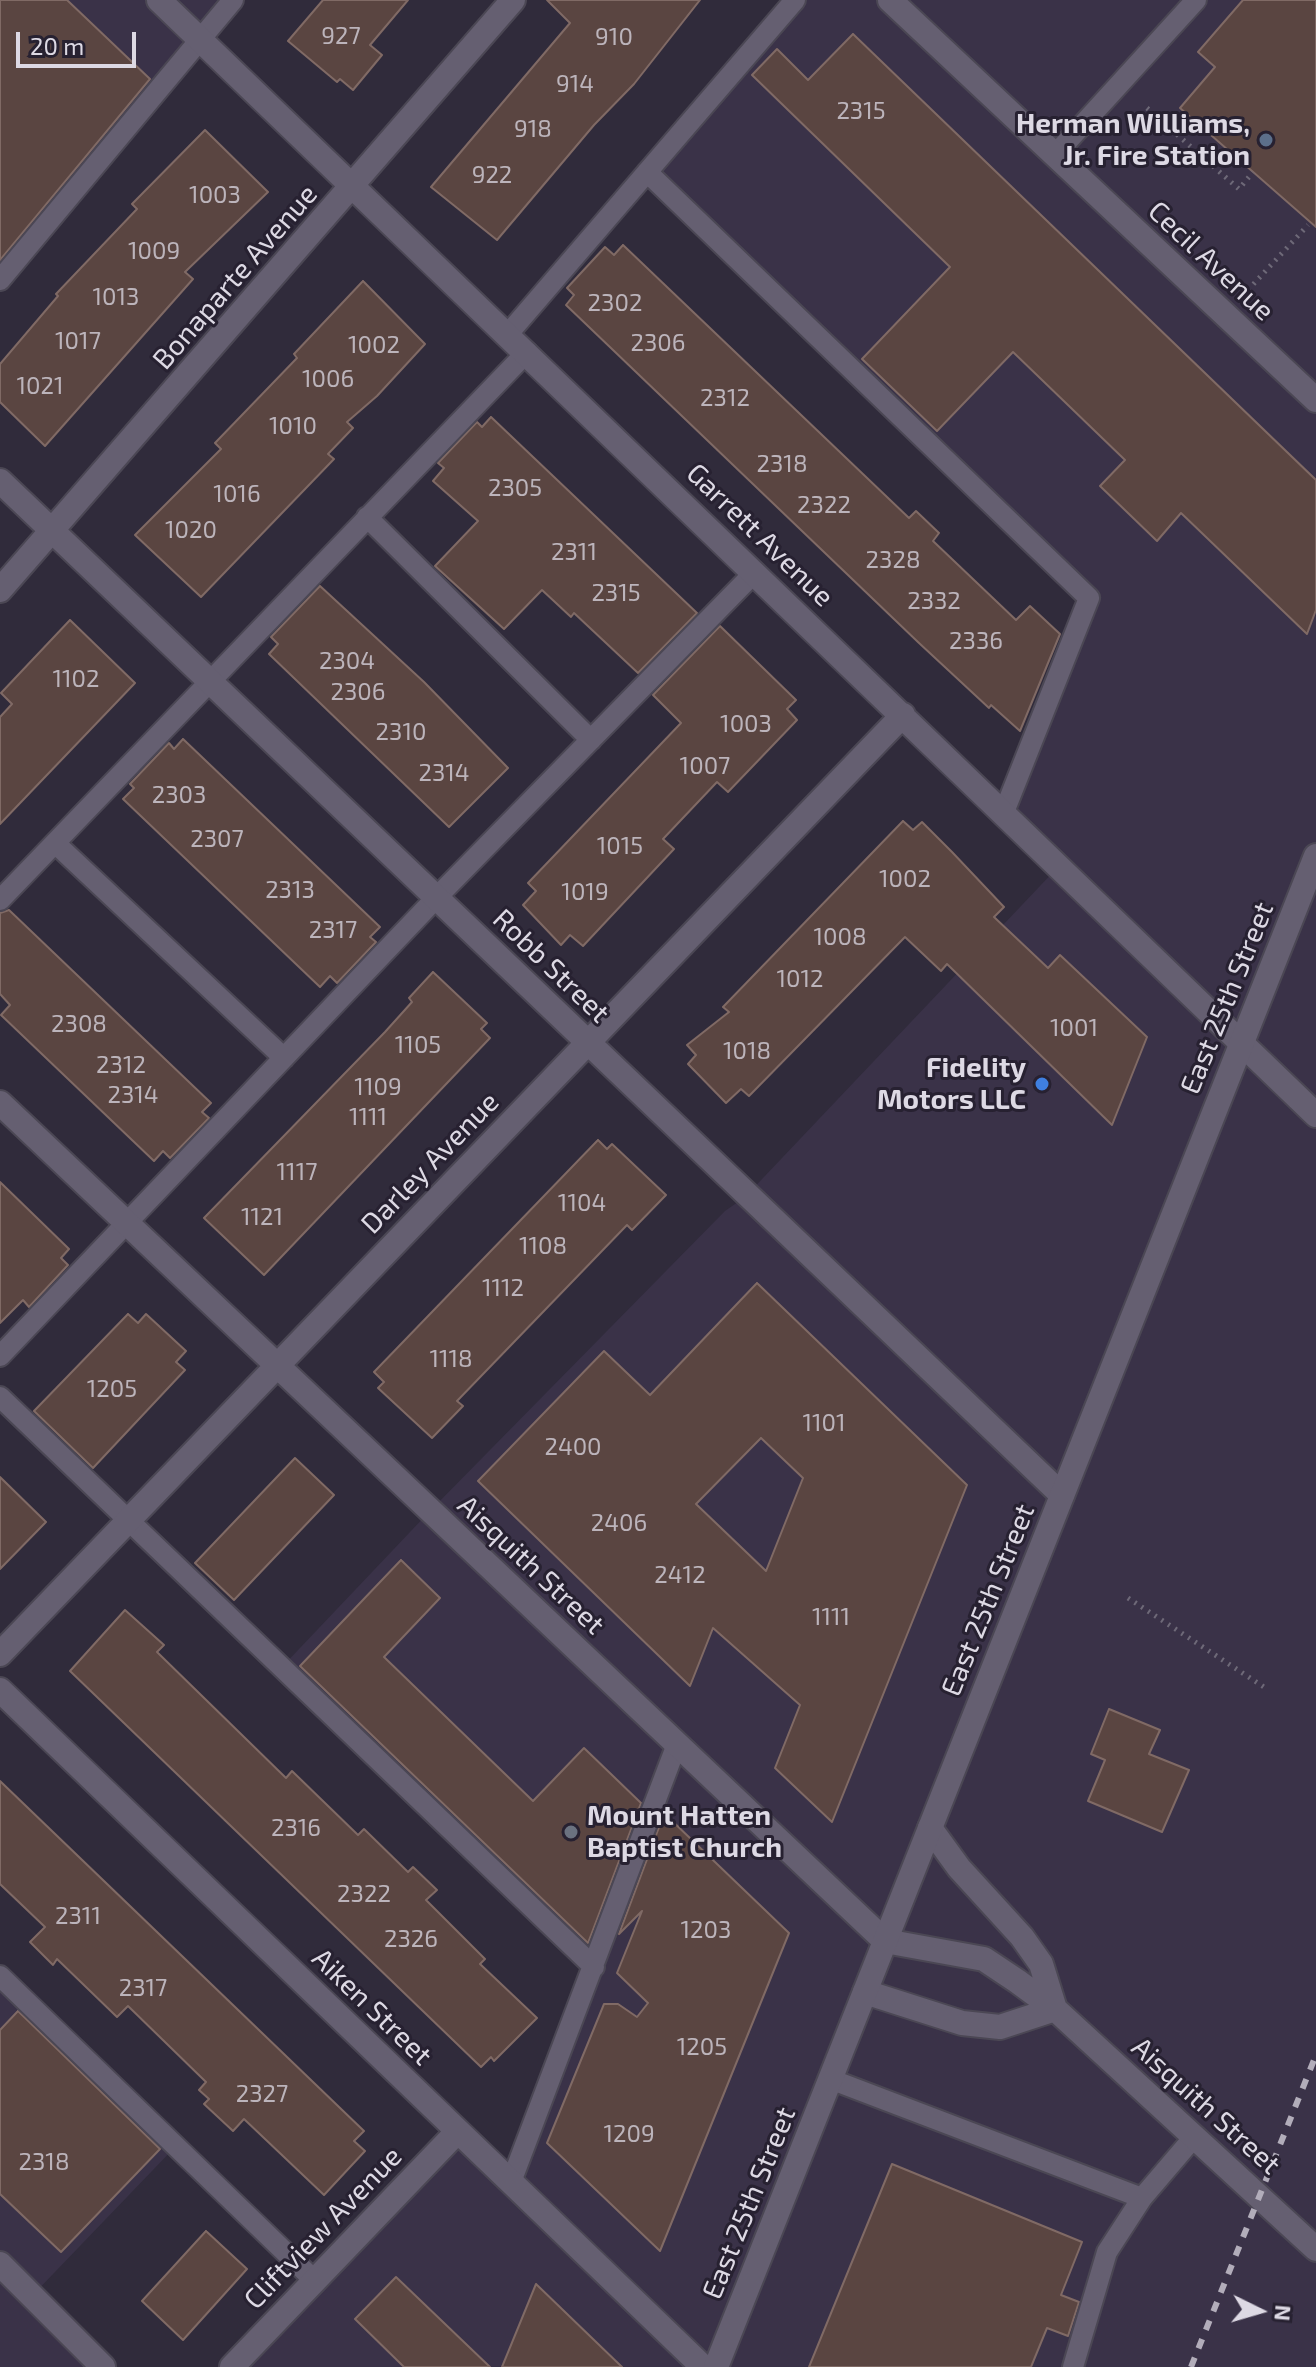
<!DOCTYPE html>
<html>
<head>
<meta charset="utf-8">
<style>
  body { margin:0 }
  #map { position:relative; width:1316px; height:2367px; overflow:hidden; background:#302b3b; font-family:"Exo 2",sans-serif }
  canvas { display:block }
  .north { position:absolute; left:1220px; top:2271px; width:80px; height:80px; -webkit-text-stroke:6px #272131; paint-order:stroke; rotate:95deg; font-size:22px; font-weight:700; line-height:32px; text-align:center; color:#ddd9e4 }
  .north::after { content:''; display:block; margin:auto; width:28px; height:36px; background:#ddd9e4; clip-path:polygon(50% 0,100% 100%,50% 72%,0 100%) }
  .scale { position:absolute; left:16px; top:32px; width:120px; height:36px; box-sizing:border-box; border:4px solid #ddd9e4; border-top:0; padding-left:10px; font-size:24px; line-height:28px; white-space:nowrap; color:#ddd9e4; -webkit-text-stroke:6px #272131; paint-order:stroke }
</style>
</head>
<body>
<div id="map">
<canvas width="1316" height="2367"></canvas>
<div class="north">N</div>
<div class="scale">20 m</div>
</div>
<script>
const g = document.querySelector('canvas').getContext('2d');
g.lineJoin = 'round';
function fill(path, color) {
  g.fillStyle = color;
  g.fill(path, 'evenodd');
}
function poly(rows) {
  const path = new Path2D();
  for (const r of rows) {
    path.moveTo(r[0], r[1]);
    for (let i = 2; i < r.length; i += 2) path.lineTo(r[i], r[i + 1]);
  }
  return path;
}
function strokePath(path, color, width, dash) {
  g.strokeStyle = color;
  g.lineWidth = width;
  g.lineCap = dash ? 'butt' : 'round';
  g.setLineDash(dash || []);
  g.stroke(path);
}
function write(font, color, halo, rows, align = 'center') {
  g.font = font + ' "Exo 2",sans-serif';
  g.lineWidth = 6;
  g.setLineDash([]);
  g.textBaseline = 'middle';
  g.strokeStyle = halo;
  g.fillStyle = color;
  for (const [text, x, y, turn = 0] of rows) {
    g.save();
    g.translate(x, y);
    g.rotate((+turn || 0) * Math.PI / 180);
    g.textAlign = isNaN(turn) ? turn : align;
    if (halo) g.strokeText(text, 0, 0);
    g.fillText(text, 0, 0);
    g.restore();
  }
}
fill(poly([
  [0,0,230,0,0,274],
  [795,0,1316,0,1316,2367,242,2367,419,2185,464,2146,510,2185,596,1969,281,1668,429,1512,725,1211,745,1197,1058,867,1004,817,1094,599,642,174],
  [0,1977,177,2145,30,2298,93,2367,0,2367]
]), '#3a3248');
const building = poly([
  [0,0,67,0,150,79,0,260,0,0],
  [323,0,408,0,370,45,382,55,353,90,340,79,337,82,288,41,323,0],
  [547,0,700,0,634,84,594,125,497,240,431,187,570,23,547,0],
  [1243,0,1316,0,1316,227,1180,108,1215,67,1198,52,1243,0],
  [853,34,1316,480,1316,610,1307,634,1181,513,1157,541,1100,486,1125,460,1013,352,937,431,862,359,950,267,752,75,777,49,808,80,853,34],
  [205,130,268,192,185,272,193,279,45,446,0,402,0,364,58,296,56,294,137,209,132,204,205,130],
  [623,245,909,518,916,511,939,533,933,541,1016,620,1030,606,1060,634,1020,731,991,705,989,708,919,643,566,305,574,295,567,288,605,247,614,255,623,245],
  [363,281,425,344,377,396,347,422,353,428,328,454,334,459,201,597,135,535,221,449,215,443,297,358,294,354,363,281],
  [491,417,697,613,638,673,574,613,571,617,542,590,504,629,435,566,478,521,433,481,444,468,438,463,477,422,482,427,491,417],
  [320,586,424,682,508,768,449,827,269,654,278,644,271,637,320,586],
  [70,620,135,683,0,824,0,717,12,704,1,693,70,620],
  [720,626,796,700,787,709,797,720,728,792,717,782,663,839,674,849,583,946,570,935,561,945,523,905,536,891,528,883,681,723,653,695,720,626],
  [183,739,380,927,370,937,376,942,337,983,330,976,320,987,123,799,134,788,130,784,169,743,174,749,183,739],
  [903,821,913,830,922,822,952,852,1004,907,994,917,1048,968,1060,955,1147,1037,1112,1125,947,964,941,971,905,937,749,1096,741,1089,726,1103,688,1064,696,1055,687,1045,729,1012,723,1007,903,821],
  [9,910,211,1103,202,1112,209,1118,170,1158,163,1151,154,1161,1,1015,10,1005,0,994,0,913,9,910],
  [433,972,487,1023,481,1029,490,1038,264,1275,204,1218,385,1032,412,1002,409,998,433,972],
  [598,1140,607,1149,612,1144,666,1195,632,1230,627,1225,457,1401,463,1406,432,1438,378,1388,384,1382,374,1372,598,1140],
  [0,1182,69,1249,61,1258,68,1265,29,1307,23,1300,0,1323,0,1182],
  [757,1283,967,1485,832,1822,775,1768,800,1705,713,1628,690,1686,478,1481,604,1351,650,1395,757,1283],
  [761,1438,803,1478,766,1571,696,1504,761,1438],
  [128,1314,138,1323,146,1314,186,1351,176,1362,185,1370,93,1468,34,1411,128,1314],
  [295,1458,334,1495,234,1600,195,1563,295,1458],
  [0,1477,46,1522,0,1569,0,1477],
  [401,1560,440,1598,384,1657,533,1801,584,1748,641,1803,588,1943,300,1666,401,1560],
  [125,1610,164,1645,157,1652,286,1778,292,1771,358,1835,364,1829,408,1872,413,1867,437,1890,426,1900,485,1959,480,1964,537,2018,494,2061,491,2057,481,2067,70,1671,125,1610],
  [1109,1709,1160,1730,1149,1754,1189,1770,1162,1832,1088,1801,1105,1760,1091,1754,1109,1709],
  [0,1781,364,2131,354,2141,365,2151,324,2195,244,2119,233,2131,204,2104,209,2099,199,2090,206,2082,128,2006,117,2017,57,1959,53,1965,30,1942,45,1927,0,1884,0,1781],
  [668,1817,789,1933,660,2251,547,2143,604,2004,618,2004,637,2017,648,2003,617,1973,642,1911,619,1934,661,1822,664,1825,668,1817],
  [18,2011,160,2149,61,2252,0,2194,0,2030,18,2011],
  [892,2164,1082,2242,1061,2295,1079,2302,1068,2336,1047,2328,1031,2367,809,2367,892,2164],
  [206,2231,247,2269,183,2340,142,2301,206,2231],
  [396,2277,490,2367,404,2367,355,2319,396,2277],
  [536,2284,622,2367,502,2367,536,2284]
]);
fill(building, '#5a4541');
strokePath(building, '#806a65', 2);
const lane = poly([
  [1054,156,1196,0],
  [647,172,1089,598,1004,812],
  [0,280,233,0],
  [508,334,795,0],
  [367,517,591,740],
  [55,843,284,1058],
  [0,900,527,352],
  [0,1356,436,898,755,572],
  [0,1397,594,1967],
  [0,1976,315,2281],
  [830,2079,1142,2198,1194,2137],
  [511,2182,677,1744],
  [1073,2367,1107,2252,1142,2198]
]);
const street = poly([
  [159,0,1316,1115],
  [890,0,1316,400],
  [0,481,1062,1495],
  [0,590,513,0],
  [0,1103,885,1941,984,1959,1017,1981,1055,2009,1316,2249],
  [0,1654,903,715],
  [0,1690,703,2367],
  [865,1992,962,2023,1000,2027,1055,2009,1041,1964,1022,1937,959,1868,930,1828],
  [0,2264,103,2367],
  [232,2367,458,2131]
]);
const secondary = poly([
  [716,2367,1316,856]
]);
strokePath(lane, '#4b4754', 24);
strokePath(street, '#4b4754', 28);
strokePath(secondary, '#4b4754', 28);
strokePath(poly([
  [1147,108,1239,189,1253,172],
  [1248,290,1308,225],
  [1128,1598,1267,1689]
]), '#6e6978', 5, [2, 6]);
strokePath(lane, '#655f71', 20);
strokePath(street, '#655f71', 24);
strokePath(secondary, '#655f71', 24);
strokePath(poly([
  [1191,2367,1316,2055]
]), '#b2adba', 6, [10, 10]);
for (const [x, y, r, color] of [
  [1266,140,8,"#5c6f8a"],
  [1042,1084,8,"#3f7fe0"],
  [571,1832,8,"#6b7280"]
]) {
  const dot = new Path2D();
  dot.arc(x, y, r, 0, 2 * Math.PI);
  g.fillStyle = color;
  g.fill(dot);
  strokePath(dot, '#272131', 3);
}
write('24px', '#bcb4bb', null, [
  ["927",341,36],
  ["910",614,37],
  ["914",575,84],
  ["2315",861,111],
  ["918",533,129],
  ["922",492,175],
  ["1003",215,195],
  ["1009",154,251],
  ["1013",116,297],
  ["2302",615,303],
  ["1017",78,341],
  ["2306",658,343],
  ["1002",374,345],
  ["1006",328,379],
  ["1021",40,386],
  ["2312",725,398],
  ["1010",293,426],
  ["2318",782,464],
  ["2305",515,488],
  ["1016",237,494],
  ["2322",824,505],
  ["1020",191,530],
  ["2311",574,552],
  ["2328",893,560],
  ["2315",616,593],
  ["2332",934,601],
  ["2336",976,641],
  ["2304",347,661],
  ["1102",76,679],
  ["2306",358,692],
  ["1003",746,724],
  ["2310",401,732],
  ["1007",705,766],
  ["2314",444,773],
  ["2303",179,795],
  ["2307",217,839],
  ["1015",620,846],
  ["1002",905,879],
  ["2313",290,890],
  ["1019",585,892],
  ["2317",333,930],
  ["1008",840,937],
  ["1012",800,979],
  ["2308",79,1024],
  ["1001",1074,1028],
  ["1105",418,1045],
  ["1018",747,1051],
  ["2312",121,1065],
  ["1109",378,1087],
  ["2314",133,1095],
  ["1111",368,1117],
  ["1117",297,1172],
  ["1104",582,1203],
  ["1121",262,1217],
  ["1108",543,1246],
  ["1112",503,1288],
  ["1118",451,1359],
  ["1205",112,1389],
  ["1101",824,1423],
  ["2400",573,1447],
  ["2406",619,1523],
  ["2412",680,1575],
  ["1111",831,1617],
  ["2316",296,1828],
  ["2322",364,1894],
  ["2311",78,1916],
  ["1203",706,1930],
  ["2326",411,1939],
  ["2317",143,1988],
  ["1205",702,2047],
  ["2327",262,2094],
  ["1209",629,2134],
  ["2318",44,2162]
]);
write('bold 28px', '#ddd9e4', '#272131', [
  ["Herman Williams,",1250,124],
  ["Jr. Fire Station",1250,156],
  ["Fidelity",1026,1068],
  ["Motors LLC",1026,1100],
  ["Mount Hatten",587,1816,"left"],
  ["Baptist Church",587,1848,"left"]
], 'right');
write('28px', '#ddd9e4', '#272131', [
  ["Cecil Avenue",1211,261,43],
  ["Bonaparte Avenue",235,277,-49],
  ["Garrett Avenue",760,535,44],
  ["Robb Street",551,966,44],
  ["East 25th Street",1227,998,-68],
  ["Darley Avenue",430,1163,-46],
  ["Aisquith Street",531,1565,43],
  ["East 25th Street",988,1600,-68],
  ["Aiken Street",372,2007,44],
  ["Aisquith Street",1206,2106,42],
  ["East 25th Street",749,2203,-68],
  ["Cliftview Avenue",323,2228,-46]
]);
</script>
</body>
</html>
